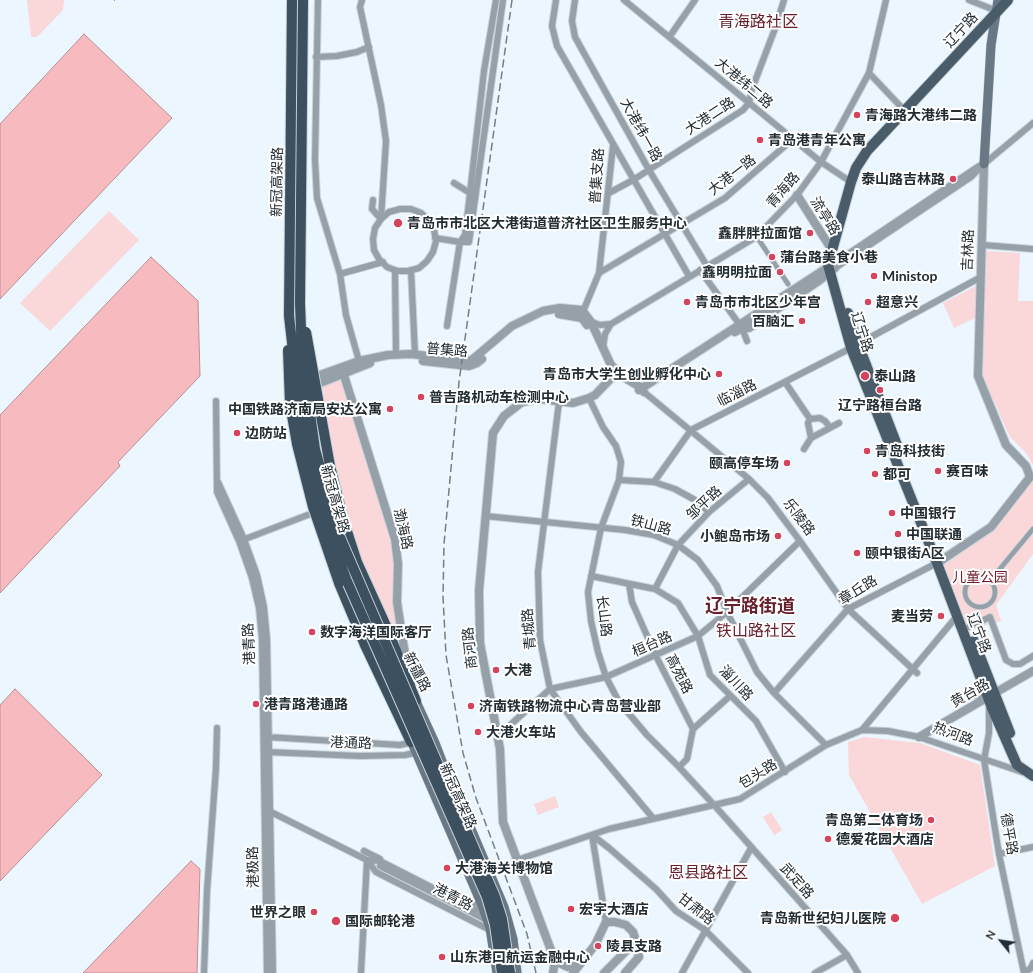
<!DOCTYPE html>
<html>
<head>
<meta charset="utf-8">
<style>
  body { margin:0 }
  #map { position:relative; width:1033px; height:973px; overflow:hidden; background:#ecf6fe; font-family:Lato,sans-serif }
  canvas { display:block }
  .north { position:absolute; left:981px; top:921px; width:40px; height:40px; -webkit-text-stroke:3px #fff; paint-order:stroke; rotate:300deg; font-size:11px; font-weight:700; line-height:16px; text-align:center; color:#222c33 }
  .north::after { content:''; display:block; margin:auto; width:14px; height:18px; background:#222c33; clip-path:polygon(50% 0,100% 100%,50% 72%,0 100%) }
</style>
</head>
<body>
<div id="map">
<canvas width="1033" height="973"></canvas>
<div class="north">N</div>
</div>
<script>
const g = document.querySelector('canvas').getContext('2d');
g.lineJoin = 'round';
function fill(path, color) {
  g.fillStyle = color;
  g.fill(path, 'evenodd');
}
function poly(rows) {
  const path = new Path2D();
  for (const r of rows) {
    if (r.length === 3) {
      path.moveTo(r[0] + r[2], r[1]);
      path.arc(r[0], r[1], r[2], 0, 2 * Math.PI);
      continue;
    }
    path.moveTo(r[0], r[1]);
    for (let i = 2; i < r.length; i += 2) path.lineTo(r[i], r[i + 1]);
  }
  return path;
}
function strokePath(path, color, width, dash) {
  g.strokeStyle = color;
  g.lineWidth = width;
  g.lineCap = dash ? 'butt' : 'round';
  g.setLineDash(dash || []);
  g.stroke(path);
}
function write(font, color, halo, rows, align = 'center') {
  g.font = font + ' Lato,"Noto Sans SC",sans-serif';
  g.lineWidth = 4;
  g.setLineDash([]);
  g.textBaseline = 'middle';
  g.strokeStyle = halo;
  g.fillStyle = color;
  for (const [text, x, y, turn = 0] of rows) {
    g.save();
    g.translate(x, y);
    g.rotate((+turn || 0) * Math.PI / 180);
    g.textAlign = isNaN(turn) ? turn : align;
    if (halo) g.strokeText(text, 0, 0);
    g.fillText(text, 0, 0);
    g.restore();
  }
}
fill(poly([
  [27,0,64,0,63,10,38,36,34,37,31,37],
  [109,211,139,240,50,331,20,303],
  [986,251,1020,253,1018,301,1033,301,1033,465,1026,453,1010,437,982,375],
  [976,286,975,318,954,328,943,303],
  [339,379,343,381,392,533,403,654,361,562,340,498,320,392,323,386],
  [1033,480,1033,554,996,605,1001,621,968,630,944,565,994,530],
  [864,737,920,743,980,765,995,866,922,904,849,775,848,742],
  [555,796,559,807,538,815,534,804],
  [771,812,782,830,774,835,763,817]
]), '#fad7d9');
const water = poly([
  [84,34,172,118,0,299,0,124,84,34],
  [151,257,198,301,200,376,118,462,120,466,0,593,0,415,151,257],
  [15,689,102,775,0,881,0,705,15,689],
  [191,861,200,869,197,973,83,973,191,861]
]);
fill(water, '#f7bbbf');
strokePath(water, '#b79095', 1);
const pedestrian = poly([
  [759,240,788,284],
  [980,592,15],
  [990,581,1033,529]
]);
const minor = poly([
  [318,0,315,160,317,198,340,274,346,315,359,361],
  [362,0,360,7,381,105,386,141,381,219,375,228,373,239,374,250,379,259,387,267,397,271,408,271,419,268,427,261,433,252,436,241,434,230,429,220,421,213,411,209,400,209,389,212,381,219],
  [556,0,552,26,557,46,689,276],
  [575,0,572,21,575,37,649,170,707,266],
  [624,0,821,162,851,182],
  [969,0,997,11],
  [670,36,695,0],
  [316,57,337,56,357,52,369,47],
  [869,73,904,110],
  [470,193,484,71,496,0],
  [609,193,633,180,743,110,749,103,752,89,776,26,784,0],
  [373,200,372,209,381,219],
  [435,238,460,242,465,235,470,193,454,183],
  [983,245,1033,249],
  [836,262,979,166],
  [835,268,971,177,984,164,1033,123],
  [395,270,396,355],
  [411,270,415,354],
  [700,270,742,328,747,341],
  [599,273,725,198,793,139],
  [340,274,383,262],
  [582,314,599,273,613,146],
  [589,321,600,325,611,324,756,237,797,195,821,162,869,73,886,0],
  [447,326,460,242,469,242,503,0],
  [858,344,981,277],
  [603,347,605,334,611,324],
  [785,382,810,419],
  [644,392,749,479,768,498,800,541,848,609,917,673],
  [589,398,603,427,616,446,621,462,619,480,601,528,588,592,591,621,598,652,606,677,619,702,647,735,679,767,715,806,847,955,858,973],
  [216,401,217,492,239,541,252,578,259,608,262,639,267,973],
  [559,402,538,572,540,640,550,689,581,732,653,818],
  [811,438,808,423,810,419,820,418,825,421,829,426],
  [804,449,811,438,839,423],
  [619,480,654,482,675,489,695,500,709,512],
  [218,482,244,539,257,575,264,607,267,639,273,973],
  [654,482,691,430,851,348],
  [485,516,625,530,654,535,678,545,698,560,717,586,727,612,757,672,774,693,826,745],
  [240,541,318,511],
  [591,576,655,589,678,603,698,636,710,675,756,721,785,772],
  [629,584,632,602,656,656,693,729],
  [655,589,678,545,709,512,749,479],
  [969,627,990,617,1006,660,1013,664,1020,664,1033,656],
  [774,693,848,609,937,563],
  [970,695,988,698],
  [989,707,989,733,984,760,999,854,1024,973],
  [862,730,888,731,919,737,1022,772],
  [267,737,400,745,413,742],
  [497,737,550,689,606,677,698,636,727,612,800,541],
  [267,752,360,756,405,755,419,752],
  [679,767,687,759,693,729,730,696],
  [267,810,367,860,361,973],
  [592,835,609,848,656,889,676,911,705,930,748,973],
  [592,835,606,922],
  [364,851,380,859],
  [999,854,1033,847],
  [517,860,609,829,740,799,826,745,862,730,957,616],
  [380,866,487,920],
  [459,897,483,908],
  [484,911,480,912,380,861,367,860,376,872,490,930],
  [204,973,207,891,216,768,217,728],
  [682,973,751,848],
  [815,973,847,955],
  [1024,973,1031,968,1033,963]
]);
const tertiary = poly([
  [559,314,582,318,587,325],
  [735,332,742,328,749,328,820,280,835,268],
  [423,361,469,366,477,363,482,359],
  [342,369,395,539,398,564,397,602,404,648,412,681],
  [309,379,359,361,388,355,411,354,469,361,473,359,512,326,543,311,560,308,582,310,591,322,611,365,625,378,642,388,644,392],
  [310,387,370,363],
  [639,390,836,262,832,250,797,195],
  [942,560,991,527,1030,477,1026,466,1006,445,978,376,984,164],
  [919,737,1033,671],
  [555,961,568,967,581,962],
  [553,973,555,961,503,822,500,749,480,643,479,591,493,433,504,416,522,402,540,399,573,403,589,398,595,395,618,371],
  [573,973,595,945,606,922,615,922,626,925,633,932,636,941,639,957,625,973],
  [604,973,636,941]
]);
const secondary = poly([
  [984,164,991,45,998,0],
  [316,427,323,464],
  [414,697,435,743,445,769],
  [409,736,482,905,490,928,497,973],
  [463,810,504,907,513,939,517,973]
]);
const primary = poly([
  [1008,0,867,151,856,168,851,182,828,265,851,348,937,563,992,708,1017,765,1033,776],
  [848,313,858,344,900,453],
  [974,641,1010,733]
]);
const trunk = poly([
  [330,466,344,522,357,562,387,628,416,701],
  [339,583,365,645,411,742]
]);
strokePath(pedestrian, '#c8d2d9', 6);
strokePath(minor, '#c8d2d9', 8);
strokePath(tertiary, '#c8d2d9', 10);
strokePath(secondary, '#c8d2d9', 10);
strokePath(primary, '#c8d2d9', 12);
strokePath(trunk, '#c8d2d9', 12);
strokePath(pedestrian, '#96a0a9', 4.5);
strokePath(minor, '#96a0a9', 6);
strokePath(tertiary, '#96a0a9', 8);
strokePath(secondary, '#697884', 9);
strokePath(primary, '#4a5c6a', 10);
strokePath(trunk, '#3c505f', 10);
strokePath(poly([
  [114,0,115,0],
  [512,0,459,382,444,544,443,597,446,655,463,753,476,798,527,934,536,973]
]), '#747e85', 1.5, [8, 4]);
const trunkBridge = poly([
  [292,0,289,316,297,386,307,447,324,516,346,579,487,897,495,925,502,973],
  [303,0,300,303,302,357,315,449,339,535,495,897,502,919,510,973],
  [306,332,330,466],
  [288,350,290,404,297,444,313,507,339,583]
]);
strokePath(trunkBridge, '#c8d2d9', 12, []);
strokePath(trunkBridge, '#3c505f', 10);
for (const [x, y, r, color] of [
  [857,115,4,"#d4445d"],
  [760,140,4,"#d4445d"],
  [953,179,4,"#d4445d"],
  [398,223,5,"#d4445d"],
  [810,233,4,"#d4445d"],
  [772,257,4,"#d4445d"],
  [780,272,4,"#d4445d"],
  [874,276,4,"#d4445d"],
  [687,302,4,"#d4445d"],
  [868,302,4,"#d4445d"],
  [802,321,4,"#d4445d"],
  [719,374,4,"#d4445d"],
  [865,376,5,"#d4445d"],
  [880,390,4,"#d4445d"],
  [421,397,4,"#d4445d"],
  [390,409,4,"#d4445d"],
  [237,433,4,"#d4445d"],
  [867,451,4,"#d4445d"],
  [787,463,4,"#d4445d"],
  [938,471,4,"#d4445d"],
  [875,474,4,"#d4445d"],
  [892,513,4,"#d4445d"],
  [898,534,4,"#d4445d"],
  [778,536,4,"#d4445d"],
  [857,553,4,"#d4445d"],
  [941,616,4,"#d4445d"],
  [312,632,4,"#d4445d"],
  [496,670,4,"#d4445d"],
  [256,704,4,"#d4445d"],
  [471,706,4,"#d4445d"],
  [478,732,4,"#d4445d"],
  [931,820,4,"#d4445d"],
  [828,839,4,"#d4445d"],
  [447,868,4,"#d4445d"],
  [571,909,4,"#d4445d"],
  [314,912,4,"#d4445d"],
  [895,918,5,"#d4445d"],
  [336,921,5,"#d4445d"],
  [598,946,4,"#d4445d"],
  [442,957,4,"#d4445d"]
]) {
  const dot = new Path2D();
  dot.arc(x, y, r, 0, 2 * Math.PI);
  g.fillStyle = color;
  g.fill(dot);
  strokePath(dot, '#fff', 1.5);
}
write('14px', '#222c33', '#fff', [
  ["辽宁路",961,30,-47],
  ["大港纬二路",744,83,40],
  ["大港二路",710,116,-33],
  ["大港纬一路",641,130,61],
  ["大港一路",732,175,-38],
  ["普集支路",597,176,-86],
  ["新冠高架路",277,182,-89],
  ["青海路",783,190,-49],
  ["流亭路",825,216,58],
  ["吉林路",968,250,-88],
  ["辽宁路",862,332,72],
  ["普集路",447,350,5],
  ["临淄路",737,393,-27],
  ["新冠高架路",335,499,74],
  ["邹平路",704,503,-43],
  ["乐陵路",799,517,53],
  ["铁山路",651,525,15],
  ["渤海路",403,529,77],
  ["章丘路",858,590,-31],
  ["长山路",604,616,83],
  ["青城路",529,629,-95],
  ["辽宁路",979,633,69],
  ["港青路",249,644,-93],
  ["桓台路",652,644,-24],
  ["商河路",470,648,-96],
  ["新疆路",417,672,63],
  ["高苑路",679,674,63],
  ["淄川路",736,683,47],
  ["黄台路",970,693,-30],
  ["热河路",953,734,20],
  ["港通路",351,743,2],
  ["包头路",758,774,-32],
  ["新冠高架路",458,796,66],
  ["德平路",1009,834,80],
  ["港极路",253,867,-91],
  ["武定路",797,881,48],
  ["港青路",453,897,27],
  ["甘肃路",696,909,38]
]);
write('bold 14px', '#222c33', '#fff', [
  ["青海路大港纬二路",865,115],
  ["青岛港青年公寓",768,140],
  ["泰山路吉林路",945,179,"right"],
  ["青岛市市北区大港街道普济社区卫生服务中心",407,223],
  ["鑫胖胖拉面馆",802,233,"right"],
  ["蒲台路美食小巷",780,257],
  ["鑫明明拉面",772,272,"right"],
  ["Ministop",882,276],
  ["青岛市市北区少年宫",695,302],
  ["超意兴",876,302],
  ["百脑汇",794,321,"right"],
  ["青岛市大学生创业孵化中心",711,374,"right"],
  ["泰山路",874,376],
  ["普吉路机动车检测中心",429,397],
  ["辽宁路桓台路",880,405,"center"],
  ["中国铁路济南局安达公寓",382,409,"right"],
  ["边防站",245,433],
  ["青岛科技街",875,451],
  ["颐高停车场",779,463,"right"],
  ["赛百味",946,471],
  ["都可",883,474],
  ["中国银行",900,513],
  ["中国联通",906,534],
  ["小鲍岛市场",770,536,"right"],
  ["颐中银街A区",865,553],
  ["麦当劳",933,616,"right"],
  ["数字海洋国际客厅",320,632],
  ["大港",504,670],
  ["港青路港通路",264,704],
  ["济南铁路物流中心青岛营业部",479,706],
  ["大港火车站",486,732],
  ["青岛第二体育场",923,820,"right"],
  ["德爱花园大酒店",836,839],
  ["大港海关博物馆",455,868],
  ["宏宇大酒店",579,909],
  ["世界之眼",306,912,"right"],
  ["青岛新世纪妇儿医院",886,918,"right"],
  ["国际邮轮港",345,921],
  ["陵县支路",606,946],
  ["山东港口航运金融中心",450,957]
], 'left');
write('14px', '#701c2b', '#fff', [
  ["儿童公园",980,577]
]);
write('16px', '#67212c', '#fff', [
  ["青海路社区",758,22],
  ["铁山路社区",756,631],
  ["恩县路社区",708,873]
]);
write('bold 18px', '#67212c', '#fff', [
  ["辽宁路街道",750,606]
]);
</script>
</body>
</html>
